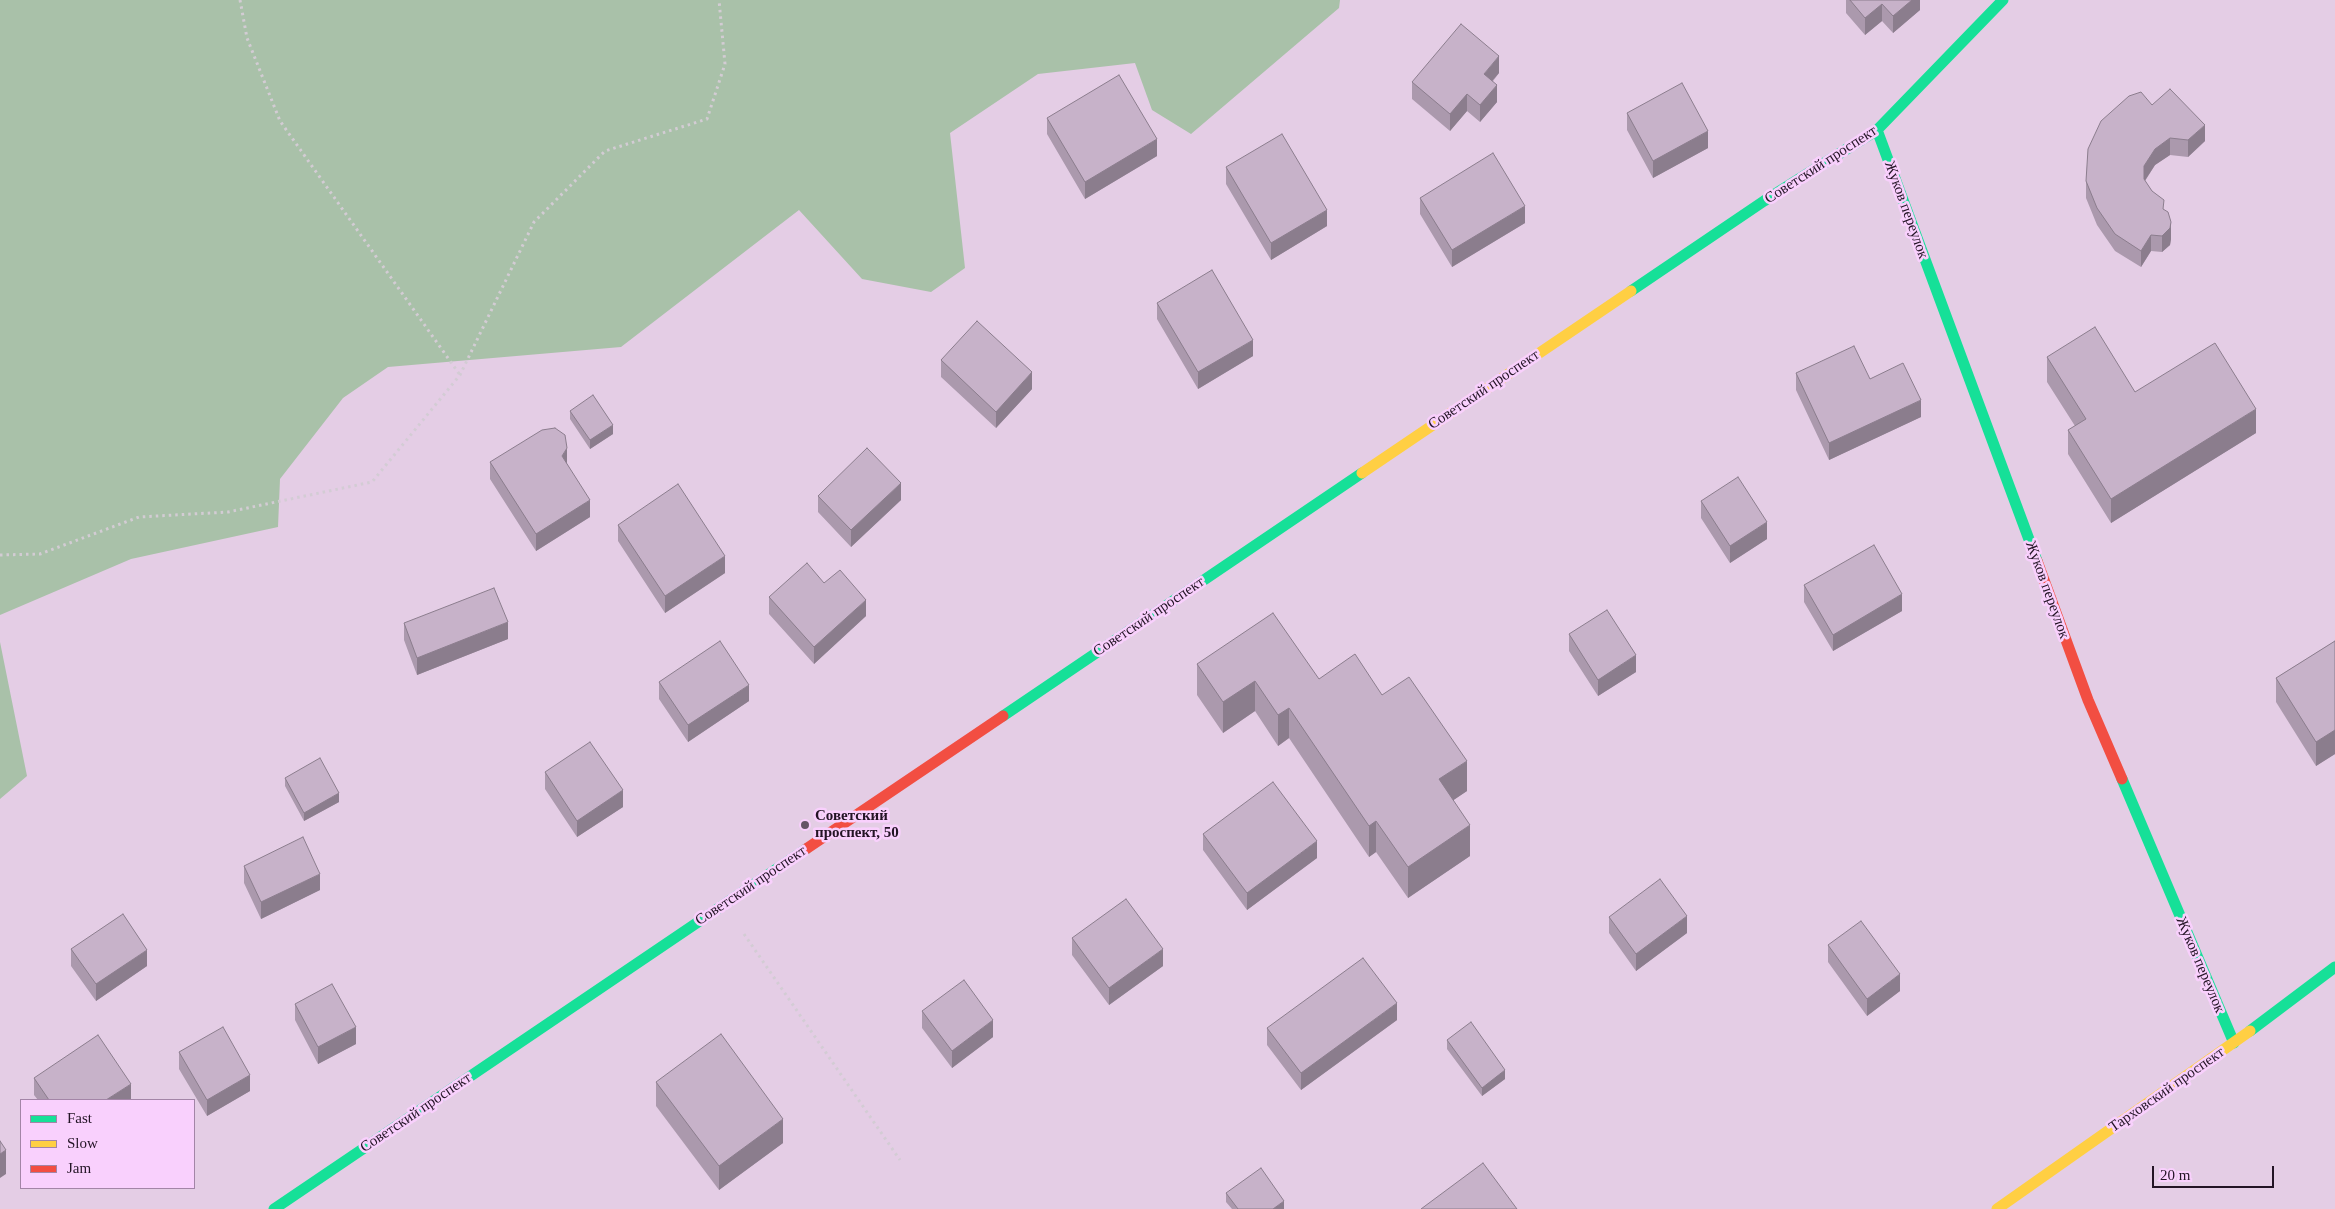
<!DOCTYPE html>
<html>
<head>
<meta charset="utf-8">
<style>
  body { margin:0 }
  #map { position:relative; width:2335px; height:1209px; overflow:hidden; background:#e4cde5; font-family:Georgia,serif }
  canvas { display:block }
  .legend { position:absolute; left:20px; top:1099px; width:175px; height:90px; box-sizing:border-box; background:#f9d0fd; border:1px solid #a385a7; margin:0; padding:6px 9px; list-style:none; font-size:15px; color:#231425 }
  .legend li { display:flex; align-items:center; gap:10px; height:25px }
  .legend b { width:25px; border:1px solid #a385a7 }
  .scale { position:absolute; left:2152px; top:1166px; width:122px; height:22px; box-sizing:border-box; border:2px solid #231425; border-top:0; padding-left:6px; font-size:15px; line-height:18px; white-space:nowrap; color:#231425; -webkit-text-stroke:4px #f9d0fd; paint-order:stroke }
</style>
</head>
<body>
<div id="map">
<canvas width="2335" height="1209"></canvas>
<ul class="legend">
<li><b style="height:6px;background:#16e098"></b>Fast</li>
<li><b style="height:6px;background:#ffcf43"></b>Slow</li>
<li><b style="height:6px;background:#f24e42"></b>Jam</li>
</ul>
<div class="scale">20 m</div>
</div>
<script>
const g = document.querySelector('canvas').getContext('2d');
g.lineJoin = 'round';
function fill(path, color) {
  g.fillStyle = color;
  g.fill(path, 'evenodd');
}
function poly(rows) {
  const path = new Path2D();
  for (const r of rows) {
    path.moveTo(r[0], r[1]);
    for (let i = 2; i < r.length; i += 2) path.lineTo(r[i], r[i + 1]);
  }
  return path;
}
function strokePath(path, color, width, dash) {
  g.strokeStyle = color;
  g.lineWidth = width;
  g.lineCap = dash ? 'butt' : 'round';
  g.setLineDash(dash || []);
  g.stroke(path);
}
function write(font, color, halo, rows, align = 'center') {
  g.font = font + ' Georgia,serif';
  g.lineWidth = 5;
  g.setLineDash([]);
  g.textBaseline = 'middle';
  g.strokeStyle = halo;
  g.fillStyle = color;
  for (const [text, x, y, turn = 0] of rows) {
    g.save();
    g.translate(x, y);
    g.rotate((+turn || 0) * Math.PI / 180);
    g.textAlign = isNaN(turn) ? turn : align;
    if (halo) g.strokeText(text, 0, 0);
    g.fillText(text, 0, 0);
    g.restore();
  }
}
fill(poly([
  [0,0,1340,0,1339,8,1191,134,1152,110,1135,63,1038,74,950,133,965,268,931,292,862,279,799,210,621,347,388,367,343,398,280,479,278,527,131,559,0,615],
  [0,642,27,776,0,799]
]), '#a9c1a9');
strokePath(poly([
  [240,0,247,38,280,121,460,375],
  [0,555,40,554,139,517,228,512,372,482,460,375,534,222,605,151,707,119,725,64,719,0],
  [744,934,900,1160]
]), '#d3ccd4', 3, [2.5, 4]);
strokePath(poly([
  [1877,130,2037,561],
  [1631,291,1764,201,1877,130,2003,0],
  [1003,716,1362,473],
  [2122,779,2234,1043],
  [2250,1031,2335,967],
  [274,1209,806,849]
]), '#16e098', 11);
strokePath(poly([
  [1362,473,1631,291],
  [1997,1209,2250,1031]
]), '#ffcf43', 11);
strokePath(poly([
  [2037,561,2088,700,2122,779],
  [806,849,1003,716]
]), '#f24e42', 11);
fill(poly([
  [1846,0,1920,0,1920,10,1893,33,1882,21,1865,35,1846,13],
  [1499,73,1493,81,1497,102,1480,122,1467,111,1450,131,1412,99,1412,82],
  [2152,105,2205,141,2188,157,2170,155,2155,165,2145,181,2164,210,2171,239,2170,245,2162,252,2151,251,2141,267,2115,251,2097,225,2086,198,2086,181],
  [1627,113,1708,148,1653,178,1627,130],
  [1047,118,1157,156,1085,199,1047,134],
  [1226,167,1327,226,1271,260,1226,184],
  [1420,198,1525,223,1452,267,1420,214],
  [1157,303,1253,356,1198,389,1157,319],
  [2047,357,2135,392,2256,433,2111,523,2068,454,2068,430,2075,426,2047,382],
  [941,360,1032,389,996,428,941,377],
  [1796,373,1870,379,1921,417,1829,460,1796,390],
  [570,411,613,434,590,449,570,419],
  [490,462,567,464,590,517,536,551,490,479],
  [818,496,901,500,851,547,818,512],
  [1701,501,1767,539,1730,563,1701,518],
  [618,525,725,573,665,613,618,541],
  [824,583,866,616,814,664,769,614,769,597],
  [1804,585,1902,611,1833,651,1804,602],
  [404,623,508,639,417,675,404,640],
  [1569,634,1636,672,1598,696,1569,651],
  [2335,641,2335,754,2316,766,2276,702,2276,678],
  [1197,664,1319,679,1382,695,1467,791,1453,800,1470,856,1408,898,1376,852,1369,857,1289,738,1278,746,1255,711,1223,733,1197,695],
  [659,682,749,701,688,742,659,699],
  [545,772,623,807,577,837,545,789],
  [285,778,339,802,304,821,285,786],
  [1203,834,1317,858,1247,910,1203,850],
  [244,866,320,890,261,919,244,883],
  [1609,917,1687,933,1636,971,1609,933],
  [1072,938,1163,966,1109,1005,1072,955],
  [1828,945,1900,991,1867,1016,1828,962],
  [71,949,147,966,96,1001,71,966],
  [295,1004,356,1044,318,1064,295,1020],
  [922,1011,993,1037,952,1068,922,1028],
  [1397,1020,1301,1090,1267,1045,1267,1028],
  [1447,1040,1505,1079,1482,1096,1447,1049],
  [179,1052,250,1091,207,1116,179,1069],
  [34,1078,131,1100,38,1100,34,1095],
  [656,1082,783,1143,719,1190,656,1106],
  [1226,1193,1284,1209,1232,1209,1226,1202]
]), '#ab99ad');
fill(poly([
  [1912,0,1920,0,1920,10,1893,33,1893,16],
  [1882,4,1882,21,1865,35,1865,18],
  [1499,56,1499,73,1484,90,1484,74],
  [1497,85,1497,102,1480,122,1480,105],
  [1467,94,1467,111,1450,131,1450,114],
  [2205,125,2205,141,2188,157,2188,140],
  [1708,131,1708,148,1653,178,1653,161],
  [2170,138,2170,155,2155,165,2144,182,2144,166,2155,149],
  [1157,139,1157,156,1085,199,1085,182],
  [1525,206,1525,223,1452,267,1452,250],
  [1327,210,1327,226,1271,260,1271,243],
  [2171,222,2171,239,2170,245,2162,252,2162,236],
  [2151,235,2151,251,2141,267,2141,251],
  [1253,340,1253,356,1198,389,1198,372],
  [1032,372,1032,389,996,428,996,412],
  [1921,400,1921,417,1829,460,1829,443],
  [2256,409,2256,433,2111,523,2111,499],
  [613,425,613,434,590,449,590,440],
  [567,448,567,465,562,456],
  [901,483,901,500,851,547,851,530],
  [590,500,590,517,536,551,536,534],
  [1767,522,1767,539,1730,563,1730,546],
  [725,556,725,573,665,613,665,596],
  [1902,594,1902,611,1833,651,1833,635],
  [866,600,866,616,814,664,814,647],
  [508,622,508,639,417,675,417,658],
  [1636,655,1636,672,1598,696,1598,680],
  [1255,681,1255,711,1223,733,1223,702],
  [749,685,749,701,688,742,688,725],
  [1289,708,1289,738,1278,746,1278,715],
  [2335,730,2335,754,2316,766,2316,742],
  [1467,761,1467,791,1439,810,1439,779],
  [623,790,623,807,577,837,577,821],
  [339,793,339,802,304,821,304,813],
  [1376,821,1376,852,1369,857,1369,826],
  [1470,825,1470,856,1408,898,1408,867],
  [1317,841,1317,858,1247,910,1247,893],
  [320,874,320,890,261,919,261,902],
  [1687,916,1687,933,1636,971,1636,954],
  [1163,949,1163,966,1109,1005,1109,988],
  [147,950,147,966,96,1001,96,984],
  [1900,974,1900,991,1867,1016,1867,999],
  [1397,1003,1397,1020,1301,1090,1301,1073],
  [993,1020,993,1037,952,1068,952,1051],
  [356,1027,356,1044,318,1064,318,1047],
  [1505,1070,1505,1079,1482,1096,1482,1088],
  [250,1075,250,1091,207,1116,207,1100],
  [131,1084,131,1100,106,1100],
  [783,1119,783,1143,719,1190,719,1166],
  [6,1150,6,1174,0,1178,0,1154],
  [1284,1201,1284,1209,1273,1209]
]), '#8b7d8d');
const building = poly([
  [1850,0,1912,0,1893,16,1882,4,1865,18,1850,0],
  [1461,24,1499,56,1484,74,1497,85,1480,105,1467,94,1450,114,1412,82,1461,24],
  [1119,75,1157,139,1085,182,1047,118,1119,75],
  [1682,83,1708,131,1653,161,1627,113,1682,83],
  [2170,89,2205,125,2188,140,2170,138,2155,149,2144,166,2144,179,2152,191,2164,200,2163,209,2168,212,2171,222,2170,228,2162,236,2151,235,2141,251,2115,234,2097,208,2086,181,2088,149,2101,121,2129,96,2141,92,2152,105,2170,89],
  [1282,134,1327,210,1271,243,1226,167,1282,134],
  [1493,153,1525,206,1452,250,1420,198,1493,153],
  [1212,270,1253,340,1198,372,1157,303,1212,270],
  [977,321,1032,372,996,412,941,360,977,321],
  [2095,327,2135,392,2215,343,2256,409,2111,499,2068,430,2086,419,2047,357,2095,327],
  [1854,346,1870,379,1903,363,1921,400,1829,443,1796,373,1854,346],
  [593,395,613,425,590,440,570,411,593,395],
  [555,428,565,435,567,448,562,456,590,500,536,534,490,462,542,430,555,428],
  [867,448,901,483,851,530,818,496,867,448],
  [1738,477,1767,522,1730,546,1701,501,1738,477],
  [678,484,725,556,665,596,618,525,678,484],
  [1874,545,1902,594,1833,635,1804,585,1874,545],
  [807,563,824,583,840,570,866,600,814,647,769,597,807,563],
  [494,588,508,622,417,658,404,623,494,588],
  [1607,610,1636,655,1598,680,1569,634,1607,610],
  [1273,613,1319,679,1355,654,1382,695,1409,677,1467,761,1439,779,1470,825,1408,867,1376,821,1369,826,1289,708,1278,715,1255,681,1223,702,1197,664,1273,613],
  [720,641,749,685,688,725,659,682,720,641],
  [2335,641,2335,730,2316,742,2276,678,2335,641],
  [590,742,623,790,577,821,545,772,590,742],
  [320,758,339,793,304,813,285,778,320,758],
  [1273,782,1317,841,1247,893,1203,834,1273,782],
  [303,837,320,874,261,902,244,866,303,837],
  [1660,879,1687,916,1636,954,1609,917,1660,879],
  [1126,899,1163,949,1109,988,1072,938,1126,899],
  [123,914,147,950,96,984,71,949,123,914],
  [1861,921,1900,974,1867,999,1828,945,1861,921],
  [1363,958,1397,1003,1301,1073,1267,1028,1363,958],
  [964,980,993,1020,952,1051,922,1011,964,980],
  [332,984,356,1027,318,1047,295,1004,332,984],
  [1471,1022,1505,1070,1482,1088,1447,1040,1471,1022],
  [223,1027,250,1075,207,1100,179,1052,223,1027],
  [721,1034,783,1119,719,1166,656,1082,721,1034],
  [98,1035,131,1084,106,1100,49,1100,34,1078,98,1035],
  [0,1141,6,1150,0,1154,0,1141],
  [1483,1163,1517,1209,1421,1209,1483,1163],
  [1261,1168,1284,1201,1273,1209,1238,1209,1226,1193,1261,1168]
]);
fill(building, '#c7b2c9');
strokePath(building, '#8b7d8d', 1);
for (const [x, y, r, color] of [
  [805,825,5,"#675568"]
]) {
  const dot = new Path2D();
  dot.arc(x, y, r, 0, 2 * Math.PI);
  g.fillStyle = color;
  g.fill(dot);
  strokePath(dot, '#f9d0fd', 2);
}
write('15px', '#231425', '#f9d0fd', [
  ["Советский проспект",1821,165,-33],
  ["Жуков переулок",1906,210,70],
  ["Советский проспект",1484,390,-34],
  ["Жуков переулок",2047,590,70],
  ["Советский проспект",1149,617,-34],
  ["Советский проспект",751,886,-34],
  ["Жуков переулок",2200,965,67],
  ["Тарховский проспект",2167,1090,-35],
  ["Советский проспект",416,1113,-34]
]);
write('bold 15px', '#231425', '#f9d0fd', [
  ["Советский",815,816],
  ["проспект, 50",815,833]
], 'left');
</script>
</body>
</html>
